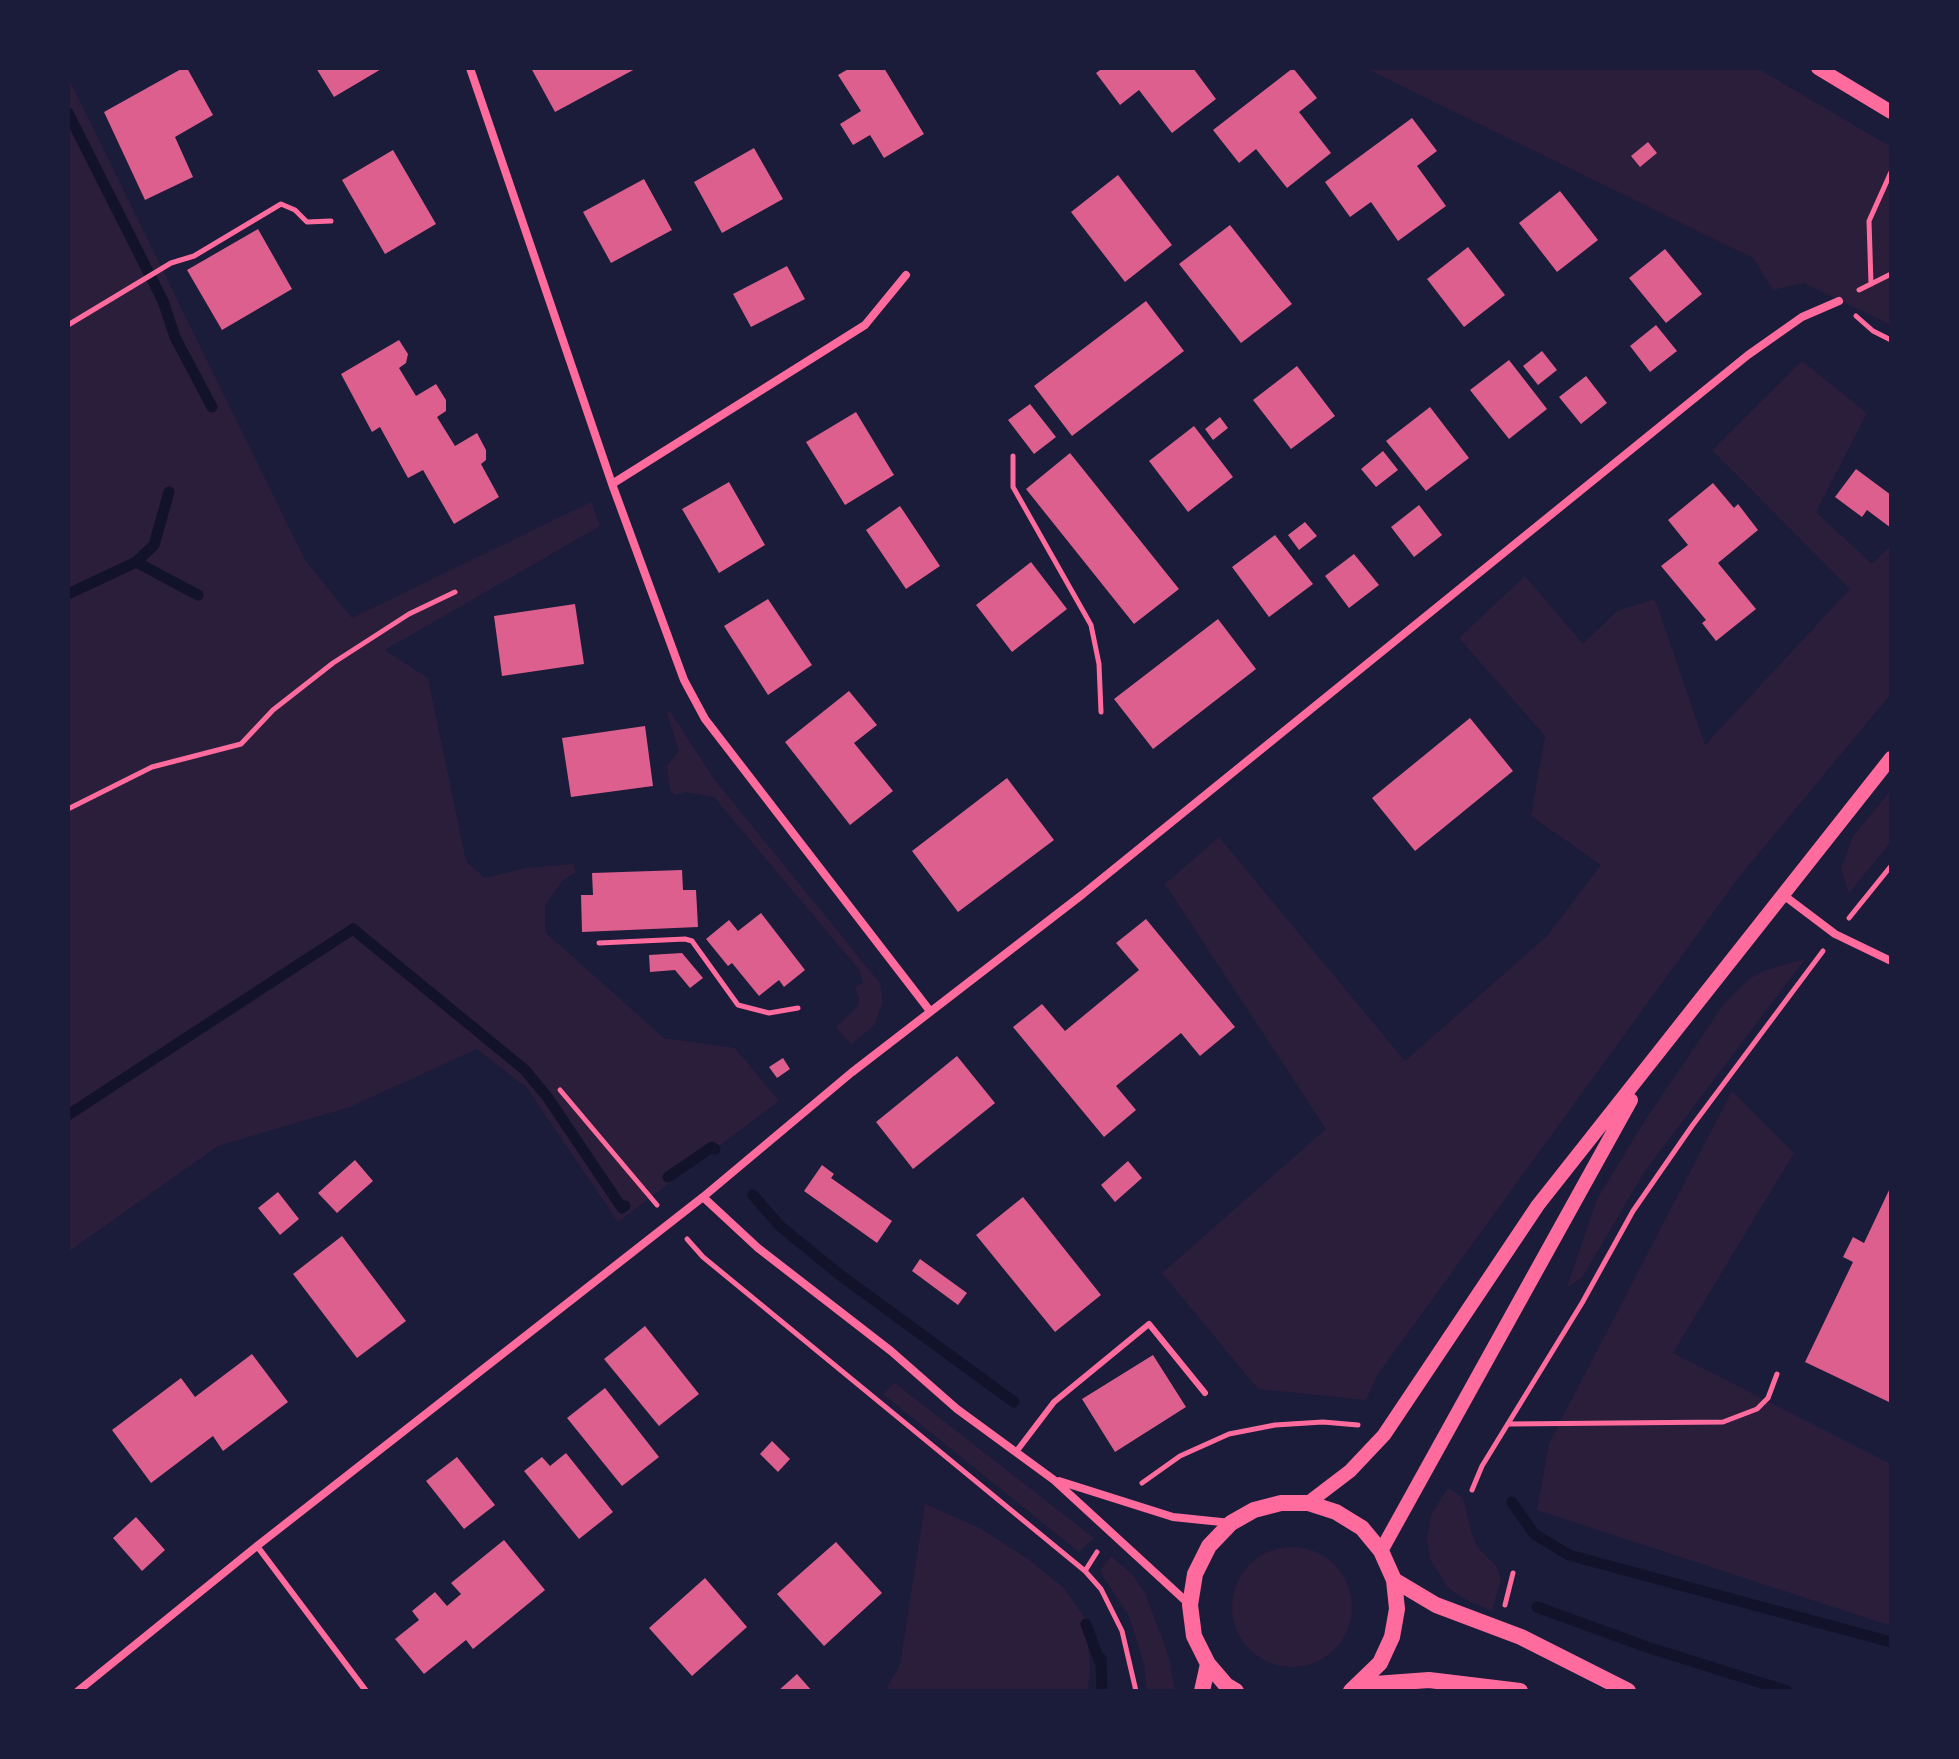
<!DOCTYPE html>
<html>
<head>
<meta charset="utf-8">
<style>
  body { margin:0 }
  #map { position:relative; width:1959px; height:1759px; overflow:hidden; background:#1b1b3a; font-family:"Zilla Slab",serif }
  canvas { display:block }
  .frame { position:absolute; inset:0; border:70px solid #1b1b3a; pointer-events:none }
</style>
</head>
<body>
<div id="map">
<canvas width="1959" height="1759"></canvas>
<div class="frame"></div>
</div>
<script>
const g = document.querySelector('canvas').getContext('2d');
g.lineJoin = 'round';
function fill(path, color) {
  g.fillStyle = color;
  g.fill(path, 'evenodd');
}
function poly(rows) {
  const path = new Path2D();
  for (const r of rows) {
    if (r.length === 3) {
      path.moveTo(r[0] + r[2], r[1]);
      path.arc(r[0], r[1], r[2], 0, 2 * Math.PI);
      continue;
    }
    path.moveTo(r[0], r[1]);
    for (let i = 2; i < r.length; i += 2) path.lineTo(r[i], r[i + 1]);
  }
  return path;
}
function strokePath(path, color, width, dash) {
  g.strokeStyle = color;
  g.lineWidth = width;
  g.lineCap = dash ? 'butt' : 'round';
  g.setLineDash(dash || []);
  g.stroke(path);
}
fill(poly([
  [1365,68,1757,68,1891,147,1891,325,1804,283,1773,290,1753,258],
  [68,77,305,560,352,618,591,502,600,526,385,650,428,678,466,861,485,878,525,868,573,864,576,872,562,881,545,906,545,932,664,1038,735,1048,779,1101,618,1222,527,1088,477,1049,350,1107,218,1146,68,1252],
  [1802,361,1867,413,1816,512,1872,564,1891,545,1891,694,1739,877,1378,1374,1366,1400,1258,1389,1162,1273,1326,1129,1165,884,1219,837,1405,1061,1547,936,1601,865,1531,816,1545,736,1459,638,1525,576,1583,644,1617,611,1655,599,1705,745,1850,589,1712,450],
  [670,711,714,779,880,983,883,1001,875,1024,851,1045,836,1027,858,1006,859,997,855,989,857,985,863,983,859,970,714,797,685,792,676,795,670,791,667,766,679,751,667,713],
  [1891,790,1891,842,1849,893,1841,869,1853,836],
  [1805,959,1645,1171,1582,1278,1567,1287,1597,1199,1644,1122,1723,1005,1749,979,1765,970],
  [1732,1091,1794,1153,1673,1353,1891,1464,1891,1626,1537,1510,1549,1443],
  [895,1383,1094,1538,1079,1552,883,1394],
  [1448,1488,1463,1498,1472,1535,1479,1549,1497,1567,1501,1579,1492,1611,1465,1599,1448,1588,1430,1559,1427,1538,1431,1515],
  [925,1504,980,1528,1028,1559,1063,1587,1086,1619,1090,1667,1088,1691,885,1691,900,1665],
  [1292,1607,60],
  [1111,1556,1132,1574,1145,1593,1168,1654,1175,1691,1147,1691,1144,1664,1129,1616,1101,1573,1101,1569]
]), '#2a1e3b');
strokePath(poly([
  [68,113,163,301,175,337,212,407],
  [136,562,154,545,169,492],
  [68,594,136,562,198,595],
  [68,1115,353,929,525,1070,548,1098,622,1208,625,1206],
  [668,1177,712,1147,715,1149],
  [753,1195,780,1226,840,1275,1014,1402],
  [1512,1502,1534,1534,1569,1555,1891,1642],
  [1537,1607,1647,1647,1787,1691],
  [1086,1624,1099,1660],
  [1101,1659,1102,1691]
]), '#12122b', 11);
fill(poly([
  [183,68,187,68,213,115,175,137,193,177,145,200,104,112],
  [316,68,383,68,334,97],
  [531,68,637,68,555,112],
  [850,68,884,68,924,134,884,158,870,135,853,145,840,124,861,111,838,75],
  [1103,68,1193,68,1216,99,1172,133,1139,90,1120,105,1096,73],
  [1293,68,1317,98,1299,112,1331,153,1287,188,1256,149,1239,163,1213,130],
  [1412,118,1437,151,1417,166,1446,206,1398,241,1371,202,1350,217,1325,182],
  [1648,142,1657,153,1640,167,1631,156],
  [754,148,783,199,722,233,694,182],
  [393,150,436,224,385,254,342,180],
  [1118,175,1172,245,1125,282,1071,212],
  [644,179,672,230,611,263,583,212],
  [1560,191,1598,240,1557,272,1519,223],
  [1230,225,1292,304,1241,343,1179,264],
  [258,229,292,289,222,330,187,270],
  [1468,247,1505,295,1464,327,1427,279],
  [1665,249,1702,294,1666,323,1629,278],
  [787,266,805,299,751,327,733,294],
  [1146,301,1184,351,1072,436,1034,386],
  [1656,325,1677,351,1650,372,1630,346],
  [399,340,408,354,406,363,399,368,416,396,436,384,446,400,446,411,437,417,455,446,477,433,486,450,486,460,481,464,499,497,454,524,423,470,408,478,380,427,372,432,341,374],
  [1542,351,1557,370,1538,385,1523,366],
  [1509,360,1547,409,1509,439,1470,390],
  [1297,366,1335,416,1291,449,1253,400],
  [1586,376,1607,403,1581,424,1559,397],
  [1030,404,1056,437,1034,454,1008,420],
  [1430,407,1469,458,1426,491,1386,441],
  [856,412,894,475,845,505,806,442],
  [1220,417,1228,428,1213,440,1205,429],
  [1194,426,1233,477,1188,512,1149,461],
  [1383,451,1398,470,1376,487,1361,469],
  [1070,453,1179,589,1134,624,1026,489],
  [1856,469,1891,495,1891,528,1867,510,1862,517,1835,497],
  [729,482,765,545,719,573,682,509],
  [1713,483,1734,508,1738,504,1758,530,1718,563,1756,609,1716,641,1702,623,1706,620,1661,566,1688,545,1668,520],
  [1419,505,1442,535,1414,557,1391,527],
  [900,506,940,566,906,589,866,530],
  [1305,522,1317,536,1299,550,1288,535],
  [1275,535,1313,584,1269,617,1232,567],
  [1354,554,1379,585,1349,608,1325,576],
  [1031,562,1067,609,1012,652,976,605],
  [768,599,812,665,768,695,724,626],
  [575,604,584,664,502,676,494,616],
  [1218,619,1256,669,1153,749,1114,699],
  [849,691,877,725,854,743,893,791,850,825,785,742],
  [1470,718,1513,771,1415,851,1372,798],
  [645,726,653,786,571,797,562,738],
  [1007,778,1054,840,958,912,912,851],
  [682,870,683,890,696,890,698,927,582,932,581,895,593,895,592,873],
  [761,913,805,970,784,987,779,980,759,996,732,963,728,966,706,939,729,920,738,931],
  [1146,919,1235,1027,1200,1056,1181,1033,1116,1086,1136,1110,1104,1137,1013,1027,1042,1004,1065,1031,1139,970,1116,943],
  [682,953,703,978,690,988,675,970,650,972,649,955],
  [957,1056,995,1103,913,1169,876,1122],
  [783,1058,790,1069,777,1078,769,1067],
  [355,1160,373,1181,337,1213,318,1193],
  [1128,1161,1142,1178,1115,1202,1101,1185],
  [822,1165,834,1174,831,1178,892,1221,877,1243,804,1191],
  [1891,1186,1891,1403,1805,1362,1853,1262,1843,1257,1853,1237,1864,1243],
  [278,1192,299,1219,280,1235,258,1208],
  [1023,1197,1101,1295,1055,1332,976,1235],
  [342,1236,406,1321,357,1358,293,1274],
  [920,1259,967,1293,958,1305,912,1271],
  [645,1326,699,1394,659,1426,604,1359],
  [252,1354,288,1402,223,1451,213,1436,151,1483,112,1430,181,1378,195,1397],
  [1153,1355,1186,1407,1115,1452,1082,1399],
  [605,1388,659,1457,622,1486,567,1418],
  [772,1441,790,1459,778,1472,760,1454],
  [566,1453,613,1512,579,1539,524,1471,542,1457,550,1466],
  [457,1457,495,1505,464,1529,426,1481],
  [136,1517,165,1550,142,1571,113,1538],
  [504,1540,545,1590,473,1649,466,1640,424,1674,395,1639,419,1620,412,1611,435,1592,447,1606,461,1594,451,1583],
  [836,1542,882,1593,824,1646,777,1594],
  [705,1578,747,1627,692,1676,649,1628],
  [797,1674,812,1691,778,1691]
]), '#dd5f8e');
strokePath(poly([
  [1871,284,1869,221,1891,172],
  [1859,290,1891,274],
  [1856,316,1873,331,1891,340],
  [68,325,171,263,194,256,281,204,295,210,307,222,331,221],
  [1013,456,1013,487,1091,625,1099,664,1101,712],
  [68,809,152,767,241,744,273,710,333,663,409,614,455,592],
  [1849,918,1891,866],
  [599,943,685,939,692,941,738,1005,769,1013,798,1008],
  [560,1090,657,1205],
  [687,1239,703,1257,1085,1571,1101,1589,1122,1631,1136,1691],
  [1509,1424,1723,1422,1757,1409,1768,1398,1777,1374],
  [1142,1483,1180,1456,1229,1434,1275,1425,1323,1422,1358,1425],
  [1472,1490,1482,1466,1582,1303,1633,1211,1692,1126,1823,951],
  [1085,1571,1097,1552],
  [1505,1605,1513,1573]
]), '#ff6b9d', 5);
strokePath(poly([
  [1016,1452,1054,1402,1149,1324,1205,1393],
  [257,1546,366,1691]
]), '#ff6b9d', 6);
strokePath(poly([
  [470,68,612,484,684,680,705,719,930,1011],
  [612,484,865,325,906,275],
  [1782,894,1835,934,1891,961],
  [703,1197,758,1248,891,1351,957,1409,1054,1480,1189,1604],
  [1059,1481,1173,1517,1231,1523],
  [78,1691,257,1546,703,1197,851,1073,1083,894,1748,355,1802,317,1839,301]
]), '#ff6b9d', 8);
strokePath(poly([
  [1818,68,1891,112],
  [1308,1503,1350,1471,1384,1435,1538,1205,1891,758],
  [1381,1551,1631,1100]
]), '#ff6b9d', 14);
strokePath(poly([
  [1394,1580,1436,1605,1521,1637,1628,1691],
  [1361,1685,1429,1680,1520,1691],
  [1202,1691,1208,1664],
  [1236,1691,1226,1685,1208,1664,1194,1636,1190,1605,1195,1574,1209,1546,1231,1523,1254,1510,1281,1503,1308,1503,1336,1512,1362,1528,1381,1551,1394,1580,1397,1609,1392,1637,1380,1663,1351,1691]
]), '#ff6b9d', 16);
</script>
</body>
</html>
